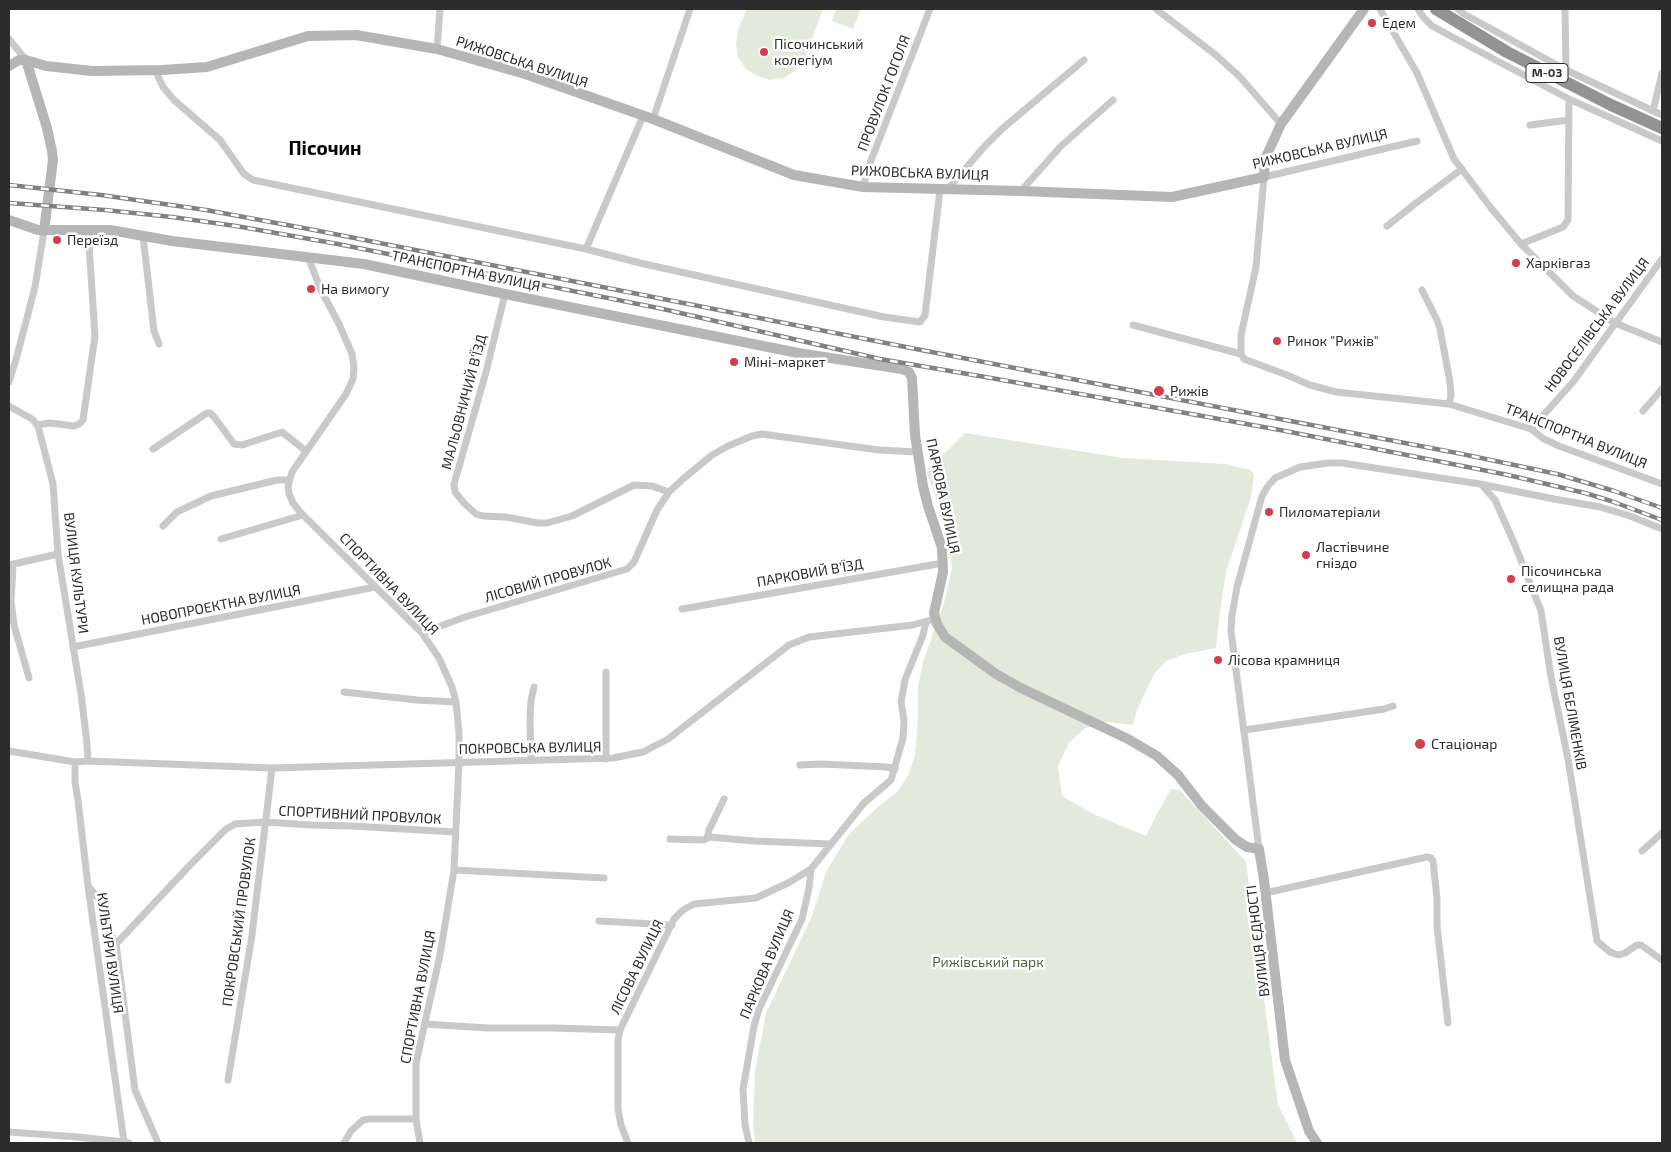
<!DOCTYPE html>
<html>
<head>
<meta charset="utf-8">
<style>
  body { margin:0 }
  #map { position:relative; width:1671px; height:1152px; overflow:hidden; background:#fff; font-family:"Exo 2",sans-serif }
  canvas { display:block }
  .frame { position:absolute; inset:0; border:10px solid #2c2c2c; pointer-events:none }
</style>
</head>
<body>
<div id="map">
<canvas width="1671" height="1152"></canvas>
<div class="frame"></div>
</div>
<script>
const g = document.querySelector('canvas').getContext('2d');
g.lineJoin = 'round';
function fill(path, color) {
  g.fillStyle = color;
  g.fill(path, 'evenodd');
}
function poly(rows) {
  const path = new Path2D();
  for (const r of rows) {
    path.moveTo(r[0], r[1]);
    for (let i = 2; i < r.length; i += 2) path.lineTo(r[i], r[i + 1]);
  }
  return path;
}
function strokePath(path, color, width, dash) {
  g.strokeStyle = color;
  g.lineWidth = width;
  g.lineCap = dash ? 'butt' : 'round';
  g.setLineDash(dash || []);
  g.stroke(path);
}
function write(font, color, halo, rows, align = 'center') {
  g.font = font + ' "Exo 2",sans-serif';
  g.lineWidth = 5;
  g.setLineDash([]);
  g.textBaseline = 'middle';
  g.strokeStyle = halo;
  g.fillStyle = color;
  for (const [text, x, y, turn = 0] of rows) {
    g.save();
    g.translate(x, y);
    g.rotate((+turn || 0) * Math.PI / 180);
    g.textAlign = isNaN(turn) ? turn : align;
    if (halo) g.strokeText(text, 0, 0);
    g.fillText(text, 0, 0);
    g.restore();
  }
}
fill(poly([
  [747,9,823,9,804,60,795,71,784,78,770,80,757,76,746,69,738,57,736,44,738,30],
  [836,9,861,9,853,29,832,21],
  [965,433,1123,458,1225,464,1251,470,1254,475,1251,497,1226,572,1220,611,1216,648,1185,654,1166,661,1154,674,1137,710,1133,725,1107,722,1085,728,1069,743,1058,766,1062,796,1093,814,1146,836,1158,812,1171,789,1180,790,1246,862,1278,1105,1297,1143,755,1143,753,1123,755,1071,766,1013,812,916,826,872,849,834,878,807,898,791,908,776,915,755,918,719,918,686,923,662,944,603,952,569,948,531,927,473,931,464,946,452]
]), '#e3e9db');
strokePath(poly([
  [1156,9,1217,56,1240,77,1281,124],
  [1380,9,1417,73,1454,159,1491,208,1521,244,1573,296,1615,323,1662,342],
  [1418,9,1424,18,1432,26,1473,48,1569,99,1662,141],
  [1458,9,1464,14,1566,70,1662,115],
  [1565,9,1566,70],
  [9,39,26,60],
  [437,49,440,9],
  [155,70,163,87,174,100,220,140,244,174,253,180,586,249,640,263,884,317,920,322,925,315,940,190],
  [1653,111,1662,73],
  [653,119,690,9],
  [1530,125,1569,120],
  [863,187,870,163,930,9],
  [948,189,983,148,1003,128,1084,60],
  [1021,191,1061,146,1113,100],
  [1387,226,1416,203,1462,169],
  [143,236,154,331,159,344],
  [1521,244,1563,227,1568,220,1569,99],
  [586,249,643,116],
  [308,257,321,290,339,324,352,354,354,367,353,379,346,394,292,472,288,486,289,494,293,503,301,513,422,633,439,658,452,687,456,702,459,733,459,762,454,870,440,955,416,1063,416,1119,420,1143],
  [1422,290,1437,320,1440,329,1450,382,1451,395,1449,404],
  [505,294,486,372,454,484,455,492,464,503,476,514,483,516,506,517,538,523,547,523,572,516,634,485,652,486,669,492],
  [1133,325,1241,354,1244,359,1287,375,1310,385,1336,392,1449,404,1531,429,1544,439,1559,446,1662,484],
  [1241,354,1241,335,1256,267,1264,177,1417,141],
  [9,382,17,356,35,287,44,231],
  [9,406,32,419,38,426,53,484,58,554,81,694,87,743,88,761],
  [1643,411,1662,389],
  [37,425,50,423,74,426,79,424,83,420,95,336,88,229],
  [1531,429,1573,382,1662,259],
  [153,449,207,413,210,413,215,418,234,444,242,445,282,432,306,451],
  [1482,485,1495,500,1515,545,1541,611,1551,677,1568,759,1597,941,1610,952,1618,955,1625,953,1637,945,1641,945,1662,960],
  [163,526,177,512,211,496,277,480,289,480],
  [221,539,303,515],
  [9,565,58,554],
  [13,566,11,601,14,625,29,678],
  [682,609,943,563],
  [422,633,465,617,627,569,634,562,657,510,669,492,683,479,712,455,728,446,752,436,762,434,879,450,917,452],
  [73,647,375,587],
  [344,692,417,700,456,702],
  [1245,730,1384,709,1393,706],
  [9,751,75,762,88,761,272,768,613,758,643,752,668,739,789,645,809,637,913,625,934,619],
  [606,759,606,672],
  [531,760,530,720,531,700,534,687],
  [75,762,75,782,78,800,88,886,124,1142,129,1143],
  [800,765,821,764,887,767,895,769],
  [707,838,709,830,724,799],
  [670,839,704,840,709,837,754,841,830,844],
  [1259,849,1231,631,1232,615,1237,587,1262,496,1268,486,1275,478,1300,467,1328,463,1342,463,1480,484,1554,499,1600,507,1630,516,1662,529],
  [1642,851,1662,833],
  [454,870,604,878],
  [88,886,98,898,108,928,116,944,135,1090,158,1143],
  [1265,893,1427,857,1431,858,1433,861,1437,898,1437,926,1448,1023],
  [599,921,672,925],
  [116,944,191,864,225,830,235,824,265,822,311,825,352,826,455,832],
  [425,1024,487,1028,553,1028,620,1030],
  [228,1080,252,935,272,768],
  [9,1132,78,1137,124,1142,123,1143],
  [344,1143,351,1131,363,1120,369,1119,416,1119],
  [628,1143,621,1125,618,1109,618,1040,620,1030,674,919,683,910,694,904,756,898,790,882,811,869],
  [749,1143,745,1125,743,1089,754,1026,759,1009,802,919,809,888,811,869,864,803,891,780,903,738,904,720,901,702,905,680,923,635,926,622]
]), '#c9c9c9', 7);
strokePath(poly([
  [26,60,47,128,52,151,53,160,44,231],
  [9,66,19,60,26,60,46,66,92,71,162,70,207,67,308,36,356,35,437,49,525,74,653,119,794,175,863,187,1021,191,1172,197,1264,177,1265,159,1281,124,1364,9],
  [9,220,38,230,110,230,172,241,364,264,505,294,798,353,902,369,909,372,912,378,915,435,923,486,928,506,942,548,943,572,934,613,937,624,945,637,996,674,1021,688,1128,739,1157,756,1178,775,1202,806,1236,840,1247,847,1259,849,1264,880,1285,1060,1309,1131,1317,1143]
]), '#b6b6b6', 10);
strokePath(poly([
  [1436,9,1507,52,1611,105,1662,128]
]), '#939393', 12);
const rail = poly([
  [9,185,101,195,206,210,314,230,916,349,1462,454,1557,474,1614,491,1662,508],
  [9,203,105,210,172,217,236,226,338,244,663,309,880,359,991,378,1280,430,1508,475,1585,493,1611,501,1662,520]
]);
strokePath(rail, '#818181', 4.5);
strokePath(rail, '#fff', 2.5, [8]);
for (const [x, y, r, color] of [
  [1372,23,5,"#d53d4a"],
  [764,52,5,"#d53d4a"],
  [57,240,5,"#d53d4a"],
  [1516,263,5,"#d53d4a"],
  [311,289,5,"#d53d4a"],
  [1277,341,5,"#d53d4a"],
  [734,362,5,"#d53d4a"],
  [1159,391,6,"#d53d4a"],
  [1269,512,5,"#d53d4a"],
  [1306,555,5,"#d53d4a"],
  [1511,579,5,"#d53d4a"],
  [1218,660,5,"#d53d4a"],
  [1420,744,6,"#d53d4a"]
]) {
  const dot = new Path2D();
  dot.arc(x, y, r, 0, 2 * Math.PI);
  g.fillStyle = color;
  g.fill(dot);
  strokePath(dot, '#fff', 2);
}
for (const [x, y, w] of [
  [1547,73,42]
]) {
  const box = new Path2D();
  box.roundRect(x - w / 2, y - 9.5, w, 19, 4);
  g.fillStyle = '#fff';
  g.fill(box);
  strokePath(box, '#2c2c2c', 1);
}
write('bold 12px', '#2c2c2c', null, [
  ["М-03",1547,73]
]);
write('14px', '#2c2c2c', '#fff', [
  ["Едем",1382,23],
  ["Пісочинський",774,44],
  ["колегіум",774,60],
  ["Переїзд",67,240],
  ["Харківгаз",1526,263],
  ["На вимогу",321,289],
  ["Ринок \"Рижів\"",1287,341],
  ["Міні-маркет",744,362],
  ["Рижів",1170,391],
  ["Пиломатеріали",1279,512],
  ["Ластівчине",1316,547],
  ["гніздо",1316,563],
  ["Пісочинська",1521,571],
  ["селищна рада",1521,587],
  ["Лісова крамниця",1228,660],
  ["Стаціонар",1431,744]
], 'left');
write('14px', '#2c2c2c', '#fff', [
  ["РИЖОВСЬКА ВУЛИЦЯ",522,62,18],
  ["ПРОВУЛОК ГОГОЛЯ",884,93,-69],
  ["РИЖОВСЬКА ВУЛИЦЯ",1320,149,-13],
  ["РИЖОВСЬКА ВУЛИЦЯ",920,173,2],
  ["ТРАНСПОРТНА ВУЛИЦЯ",466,271,12],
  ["НОВОСЕЛІВСЬКА ВУЛИЦЯ",1597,325,-53],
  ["МАЛЬОВНИЧИЙ В’ЇЗД",464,402,-75],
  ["ТРАНСПОРТНА ВУЛИЦЯ",1576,436,22],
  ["ПАРКОВА ВУЛИЦЯ",943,496,78],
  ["ВУЛИЦЯ КУЛЬТУРИ",76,573,83],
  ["ПАРКОВИЙ В’ЇЗД",810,573,-10],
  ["ЛІСОВИЙ ПРОВУЛОК",548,580,-16],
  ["СПОРТИВНА ВУЛИЦЯ",389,584,46],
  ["НОВОПРОЕКТНА ВУЛИЦЯ",221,605,-11],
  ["ВУЛИЦЯ БЕЛІМЕНКІВ",1570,703,80],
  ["ПОКРОВСЬКА ВУЛИЦЯ",530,748,-1],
  ["СПОРТИВНИЙ ПРОВУЛОК",360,815,3],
  ["ПОКРОВСЬКИЙ ПРОВУЛОК",239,922,-82],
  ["ВУЛИЦЯ ЄДНОСТІ",1258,941,-97],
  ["КУЛЬТУРИ ВУЛИЦЯ",110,953,82],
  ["ПАРКОВА ВУЛИЦЯ",767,964,-67],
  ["ЛІСОВА ВУЛИЦЯ",637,967,-64],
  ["СПОРТИВНА ВУЛИЦЯ",418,997,-79]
]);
write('14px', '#50643e', '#fff', [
  ["Рижівський парк",988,962]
]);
write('bold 19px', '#000', '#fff', [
  ["Пісочин",325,149]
]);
</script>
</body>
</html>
